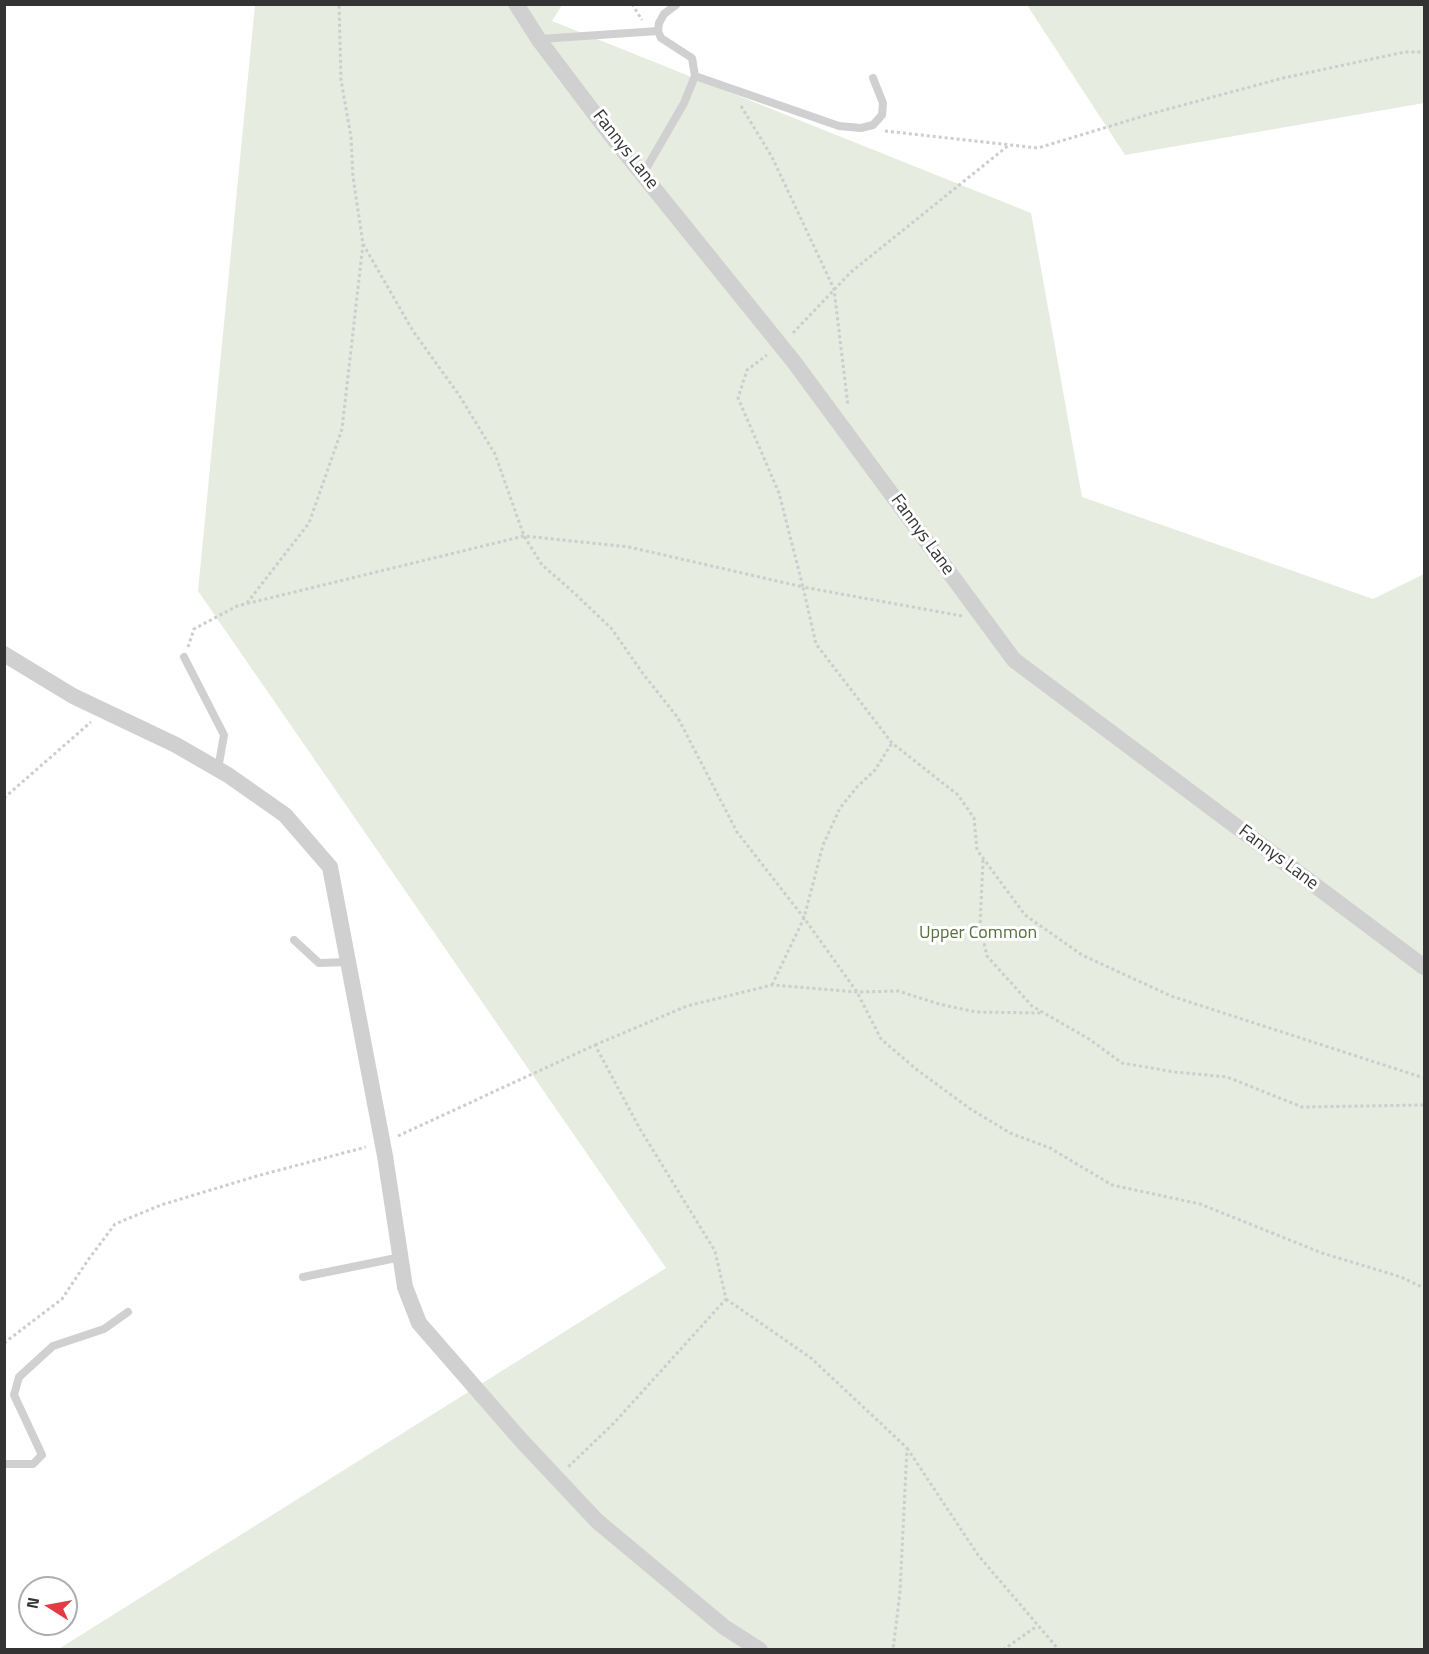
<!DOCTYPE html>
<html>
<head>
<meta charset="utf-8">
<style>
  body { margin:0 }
  #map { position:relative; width:1429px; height:1654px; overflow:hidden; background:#fff; font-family:"Titillium Web",sans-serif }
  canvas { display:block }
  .frame { position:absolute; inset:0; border:6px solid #333; pointer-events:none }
  .north { position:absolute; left:18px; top:1576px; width:60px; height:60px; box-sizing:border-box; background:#fff; border:2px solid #adadad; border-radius:50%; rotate:281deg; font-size:16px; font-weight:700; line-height:24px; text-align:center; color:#333 }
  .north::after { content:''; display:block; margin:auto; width:21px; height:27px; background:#e63946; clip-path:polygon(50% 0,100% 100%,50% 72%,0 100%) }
</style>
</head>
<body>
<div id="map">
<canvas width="1429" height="1654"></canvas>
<div class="frame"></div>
<div class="north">N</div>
</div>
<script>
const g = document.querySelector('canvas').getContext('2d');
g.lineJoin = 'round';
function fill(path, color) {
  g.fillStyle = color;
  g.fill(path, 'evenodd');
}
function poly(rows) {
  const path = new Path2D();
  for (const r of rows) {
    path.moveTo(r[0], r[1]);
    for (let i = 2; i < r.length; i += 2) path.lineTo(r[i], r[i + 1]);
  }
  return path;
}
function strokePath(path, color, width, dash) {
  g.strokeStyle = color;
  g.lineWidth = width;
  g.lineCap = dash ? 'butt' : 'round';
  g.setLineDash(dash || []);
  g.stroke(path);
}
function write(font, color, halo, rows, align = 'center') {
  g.font = font + ' "Titillium Web",sans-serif';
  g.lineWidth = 6;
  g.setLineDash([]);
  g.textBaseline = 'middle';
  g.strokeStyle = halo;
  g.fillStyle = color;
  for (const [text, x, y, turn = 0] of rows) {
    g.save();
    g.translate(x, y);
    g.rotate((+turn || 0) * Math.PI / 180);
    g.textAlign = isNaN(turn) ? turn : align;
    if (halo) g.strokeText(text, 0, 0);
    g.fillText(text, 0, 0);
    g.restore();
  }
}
fill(poly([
  [255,5,562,5,552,21,1031,213,1082,497,1373,599,1424,574,1424,1649,57,1650,666,1268,198,591],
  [1027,5,1424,5,1424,103,1125,155]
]), '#e6ecdf');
strokePath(poly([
  [632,4,642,20],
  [741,106,772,157,834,289,848,406],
  [885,131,1038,148,1150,114,1283,78,1405,52,1424,52],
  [363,244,413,331,459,395,495,454,524,536,542,565,571,590,611,628,644,675,678,718,737,832,804,918,857,992,881,1039,916,1069,969,1108,1010,1133,1050,1148,1112,1185,1200,1204,1322,1253,1401,1277,1424,1288],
  [793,333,851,272,1009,145],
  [247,603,309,523,342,429,363,244,353,177,351,137,341,80,339,4],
  [962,616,803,587,816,644,892,743,958,795,974,818,977,850,1025,915,1082,955,1171,996,1424,1078],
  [188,647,194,629,237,606,524,536,629,547,803,587,779,493,738,398,747,370,767,355],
  [4,798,91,722],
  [983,860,980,926,987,956,1032,1006,1089,1039,1122,1063,1175,1072,1227,1077,1302,1107,1424,1105],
  [772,985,804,918,823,845,840,808,857,787,875,770,892,743],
  [595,1045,687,1006,772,985,857,992,898,991,939,1004,976,1012,1042,1013],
  [398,1136,595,1045,640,1129,715,1251,726,1299,614,1423,567,1468],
  [726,1299,811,1358,907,1448,900,1592,893,1650],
  [4,1343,62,1299,88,1260,115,1224,161,1205,257,1176,366,1147],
  [907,1448,978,1555,1059,1650],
  [1003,1650,1037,1626]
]), '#cdcdcd', 3, [3, 3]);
strokePath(poly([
  [540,39,658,31],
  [695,76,839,126,861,128,873,125,882,115,883,103,873,78],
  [643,174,684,103,695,76,692,58,661,38,658,31,659,23,664,14,677,4],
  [184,657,224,735,218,769],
  [294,940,319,963,348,962],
  [303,1277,401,1257],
  [4,1464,33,1464,42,1455,14,1395,19,1377,53,1346,104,1329,128,1312]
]), '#d0d0d0', 8);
strokePath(poly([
  [516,4,539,40,610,134,794,362,1014,660,1424,967],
  [4,654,73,696,176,745,228,775,285,815,330,867,385,1156,405,1287,419,1323,520,1439,597,1521,724,1627,760,1650]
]), '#d0d0d0', 16);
write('18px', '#333', '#fff', [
  ["Fannys Lane",625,150,52],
  ["Fannys Lane",922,535,54],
  ["Fannys Lane",1278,858,37]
]);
write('18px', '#56703f', '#fff', [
  ["Upper Common",978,934]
]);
</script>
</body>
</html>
